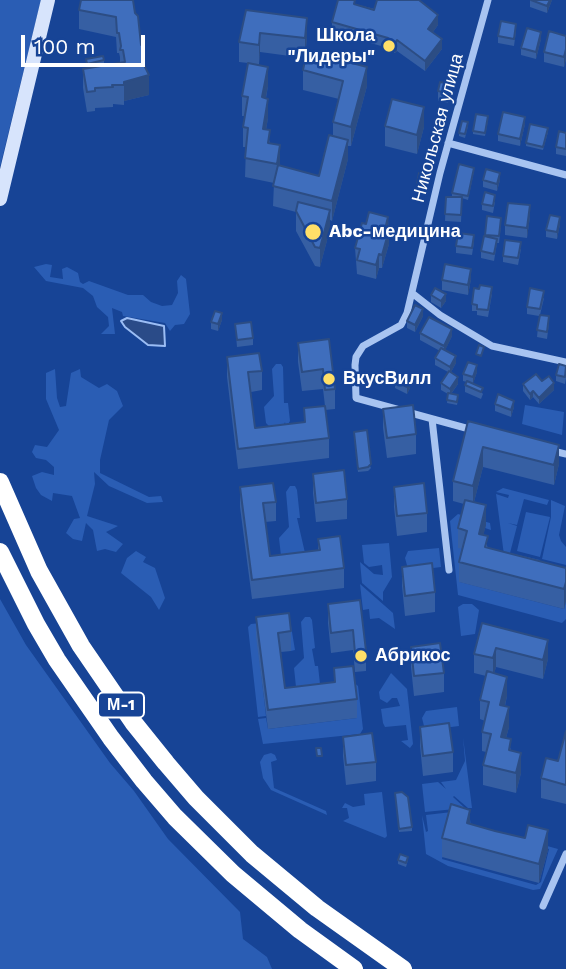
<!DOCTYPE html>
<html>
<head>
<meta charset="utf-8">
<style>
  body { margin:0 }
  #map { position:relative; width:566px; height:969px; overflow:hidden; background:#174496; font-family:"Work Sans",sans-serif }
  canvas { display:block }
  .scale { position:absolute; left:21px; top:35px; width:124px; height:32px; box-sizing:border-box; border:4px solid #fff; border-top:0; padding-left:9px; font-size:21px; line-height:24px; white-space:nowrap; color:#fff; -webkit-text-stroke:5px #174496; paint-order:stroke }
</style>
</head>
<body>
<div id="map">
<canvas width="566" height="969"></canvas>
<div class="scale">100 m</div>
</div>
<script>
const g = document.querySelector('canvas').getContext('2d');
g.lineJoin = 'round';
function fill(path, color) {
  g.fillStyle = color;
  g.fill(path, 'evenodd');
}
function poly(rows) {
  const path = new Path2D();
  for (const r of rows) {
    path.moveTo(r[0], r[1]);
    for (let i = 2; i < r.length; i += 2) path.lineTo(r[i], r[i + 1]);
  }
  return path;
}
function strokePath(path, color, width, dash) {
  g.strokeStyle = color;
  g.lineWidth = width;
  g.lineCap = dash ? 'butt' : 'round';
  g.setLineDash(dash || []);
  g.stroke(path);
}
function write(font, color, halo, rows, align = 'center') {
  g.font = font + ' "Work Sans",sans-serif';
  g.lineWidth = 5;
  g.setLineDash([]);
  g.textBaseline = 'middle';
  g.strokeStyle = halo;
  g.fillStyle = color;
  for (const [text, x, y, turn = 0] of rows) {
    g.save();
    g.translate(x, y);
    g.rotate((+turn || 0) * Math.PI / 180);
    g.textAlign = isNaN(turn) ? turn : align;
    if (halo) g.strokeText(text, 0, 0);
    g.fillText(text, 0, 0);
    g.restore();
  }
}
fill(poly([
  [0,0,41,0,0,167],
  [46,264,52,265,50,277,63,279,62,269,67,267,78,273,80,282,83,284,89,281,128,295,143,295,151,302,162,306,172,305,178,293,177,281,181,275,186,279,190,314,184,324,175,325,170,331,165,323,123,316,122,312,112,308,115,334,101,334,109,326,108,317,97,307,93,296,83,288,46,281,34,267],
  [276,364,281,364,283,367,284,403,288,403,290,421,286,427,285,422,283,427,271,428,266,423,264,407,274,396,272,369],
  [55,369,57,398,60,407,66,406,71,373,80,369,81,377,99,388,107,384,117,391,123,406,109,420,100,460,100,473,149,497,161,496,163,502,147,503,109,486,94,472,95,484,87,516,118,526,106,532,123,544,116,552,105,549,97,551,93,530,86,523,82,541,73,539,66,533,74,519,80,518,72,496,53,493,52,501,41,495,36,488,32,476,42,472,54,475,54,467,46,460,36,458,32,452,35,445,47,447,59,430,46,399,46,373],
  [525,405,564,412,562,435,522,424],
  [290,486,295,486,297,490,300,518,297,518,305,553,281,556,279,538,289,527,286,492],
  [503,488,549,500,547,505,524,499,517,525,508,523,517,526,510,553,540,560,539,565,553,568,555,565,566,568,566,573,508,558,504,555,496,494,508,498,509,495,496,492],
  [551,500,565,506,559,535,561,541,566,547,566,565,542,559,551,517],
  [526,512,550,517,540,557,517,551],
  [458,514,490,523,491,530,485,528,486,525,458,547,467,550,460,582,564,609,566,601,566,619,562,623,458,595,450,521],
  [389,543,392,577,383,592,383,601,362,583,360,562,374,574,383,575,382,565,369,567,364,563,362,545],
  [439,548,441,567,410,571,408,569,405,558,408,551],
  [136,551,146,557,143,562,155,568,165,598,159,610,151,597,121,573,127,558],
  [360,584,393,613,395,629,379,618,370,619,369,609,363,610],
  [0,599,26,645,110,763,134,791,168,839,240,912,243,939,267,957,272,969,0,969],
  [463,604,472,604,479,610,475,634,461,636,458,607],
  [305,617,310,617,312,620,315,648,312,649,315,666,318,666,320,684,296,687,294,668,304,658,301,622],
  [290,620,295,650,291,651,289,633,257,637,266,716,258,717,248,627,251,624],
  [391,673,407,689,413,744,410,748,401,741,408,740,406,725,385,727,383,723,381,709,400,706,397,698,392,698,387,703,380,699,379,692],
  [353,682,358,686,363,729,360,734,263,744,258,719,266,718,268,729,357,718],
  [457,707,459,726,428,730,424,726,422,718,426,711],
  [463,737,472,808,468,808,454,796,453,797,465,808,425,812,422,784,438,782,446,789,441,782,456,780,465,761],
  [271,753,275,755,277,760,271,762,274,788,326,811,327,815,271,790,263,778,260,762,264,755],
  [382,792,387,836,385,838,343,821,349,818,347,808,342,808,345,803,353,807,365,805,364,794],
  [469,810,471,828,449,824,442,859,536,885,541,882,549,849,529,843,529,841,558,849,540,889,533,890,448,866,426,854,422,815,426,832,428,831,426,815]
]), '#2a5db4');
const water = poly([
  [127,318,164,326,165,346,148,345,125,327,121,321,127,318]
]);
fill(water, '#2a4b88');
strokePath(water, '#9bbdf4', 2);
strokePath(poly([
  [448,143,566,175],
  [412,293,440,315,492,346,566,362],
  [432,419,449,570],
  [473,430,356,398,355,365,356,357,363,346,401,325,407,313,440,173,488,0],
  [553,451,566,454],
  [543,906,566,854]
]), '#a8c4f1', 7);
strokePath(poly([
  [0,199,48,0]
]), '#d7e4fc', 14);
strokePath(poly([
  [0,482,39,571,81,646,133,722,166,763,196,798,252,854,317,908,403,969],
  [0,552,36,624,57,660,111,738,144,781,175,817,233,874,300,930,354,969]
]), '#fff', 18);
fill(poly([
  [530,0,552,0,547,13,530,7],
  [355,4,438,25,433,32,442,49,425,71,397,51,395,53,388,48,332,32,332,22],
  [79,10,135,13,149,95,124,101,124,105,113,104,113,107,95,108,95,111,87,112,83,88,83,69,120,63,120,57,119,53,117,53,116,37,79,29],
  [246,10,307,37,305,58,260,52,259,64,268,86,266,98,268,118,266,130,270,143,280,166,319,176,333,136,333,122,339,99,303,90,303,70,367,86,351,146,348,146,348,159,332,221,330,220,330,229,320,267,315,266,296,231,296,212,273,206,274,183,245,177,246,147,243,147,243,127,245,116,242,116,242,96,248,63,239,62,239,42],
  [516,31,514,46,498,43,498,36],
  [566,36,566,59,564,67,544,62,544,52],
  [541,39,536,59,521,55,521,48],
  [86,59,104,60,104,64,87,67],
  [438,91,450,94,448,103,438,101],
  [488,120,485,136,473,134,473,131],
  [525,124,520,146,498,141,498,134],
  [385,126,424,127,417,154,385,146],
  [468,126,465,138,459,136,459,133],
  [548,132,543,150,526,146,526,143],
  [566,133,566,156,556,154,556,147],
  [474,171,468,200,462,198,461,222,445,221,446,197,455,197,452,196,452,193],
  [483,180,500,180,497,191,483,187],
  [417,183,425,185,422,194,417,193],
  [495,202,493,213,482,210,482,204],
  [487,216,501,225,499,243,497,243,494,261,481,258,481,251,485,237],
  [530,216,527,238,505,235,505,225],
  [388,217,389,244,382,268,379,268,376,279,357,274,355,248,366,224],
  [560,224,557,239,546,237,546,230],
  [474,242,472,255,456,253,456,246],
  [521,249,518,265,503,262,503,256],
  [471,279,468,295,442,290,442,280],
  [492,294,488,317,477,315,477,311,472,311,472,304],
  [431,295,446,301,441,308,431,302],
  [544,298,540,315,549,323,547,339,537,337,539,316,527,314,527,307],
  [423,316,415,332,407,328,407,321],
  [222,320,218,331,211,329,211,322],
  [235,324,253,338,253,345,237,347],
  [420,333,452,336,445,350,456,363,451,372,458,384,451,394,458,399,457,405,447,403,448,394,441,390,441,383,448,372,435,365,435,358,440,351,420,340],
  [329,339,335,389,335,409,325,410,329,438,329,458,238,469,227,377,227,357,262,371,262,390,251,392,255,428,304,422,304,408,325,406,323,389,302,391,298,362,298,343],
  [566,366,566,378,565,384,556,381,556,375],
  [477,372,473,383,483,394,481,399,465,392,465,385,467,382,463,381,463,374],
  [395,381,410,388,407,394,395,388],
  [542,381,554,390,539,404,533,397,530,400,523,391,523,384],
  [495,404,514,407,511,417,495,411],
  [383,409,416,434,416,454,387,458,383,428],
  [468,421,559,464,554,485,483,467,474,502,486,525,483,535,488,548,566,568,566,601,564,609,459,582,459,562,463,549,458,548,458,528,464,504,453,501,453,481],
  [354,435,371,468,368,471,358,472],
  [313,474,347,499,347,519,316,522,313,493],
  [240,487,276,502,276,521,265,522,270,556,318,550,318,539,344,568,344,588,252,599,240,507],
  [394,487,427,513,427,532,397,536,394,507],
  [402,567,435,592,435,612,405,616,402,586],
  [360,600,366,651,366,671,355,672,353,650,331,653,328,623,328,604],
  [256,617,291,631,291,651,281,652,285,688,334,682,334,668,357,699,357,718,268,729,256,637],
  [482,623,548,659,543,679,496,667,494,673,507,696,505,706,509,727,506,738,521,773,516,793,483,785,483,765,486,752,482,751,482,732,485,721,480,719,480,700,486,676,474,673,474,654],
  [411,647,444,673,444,692,414,696,411,667],
  [420,727,453,752,453,772,423,776,420,746],
  [566,731,566,804,541,798,541,778,558,761],
  [343,737,376,762,376,781,346,785,343,756],
  [395,796,412,827,412,831,399,832],
  [442,838,548,850,539,883,442,857],
  [398,860,408,860,406,867,398,864]
]), '#365fa3');
fill(poly([
  [550,0,552,0,547,13,547,6],
  [438,15,438,25,428,39,428,29],
  [307,18,307,37,305,58,305,38],
  [541,32,541,39,536,59,536,52],
  [260,33,260,52,259,64,259,45],
  [442,39,442,49,425,71,425,61],
  [397,40,397,51,395,53,395,43],
  [566,49,566,59,564,67,564,57],
  [268,67,268,86,262,117,262,97],
  [367,67,367,86,351,146,351,127],
  [149,75,149,95,124,101,124,82],
  [450,84,450,94,448,103,448,93],
  [268,99,268,118,263,148,263,129],
  [424,107,424,127,417,154,417,135],
  [525,117,525,124,520,146,520,139],
  [348,140,348,159,332,221,332,201],
  [280,145,280,165,277,184,277,164],
  [500,173,500,180,497,191,497,184],
  [425,174,425,185,422,194,422,184],
  [530,205,530,216,527,238,527,228],
  [330,210,330,229,320,267,320,248],
  [388,217,389,244,382,268,382,255,385,229],
  [560,217,560,224,557,239,557,232],
  [379,254,379,268,376,279,376,265],
  [471,269,471,279,468,295,468,285],
  [446,294,446,301,441,308,441,301],
  [423,309,423,316,415,332,415,325],
  [222,313,222,320,218,331,218,324],
  [452,329,452,336,444,353,444,346],
  [456,356,456,363,450,374,450,367],
  [477,365,477,372,473,384,473,377],
  [458,377,458,384,450,395,450,389],
  [410,381,410,388,407,394,407,387],
  [554,383,554,390,539,404,539,398],
  [533,391,533,397,530,400,530,394],
  [514,401,514,407,511,417,511,410],
  [559,445,559,464,554,485,554,465],
  [483,447,483,467,473,506,473,486],
  [486,505,486,525,479,553,479,534],
  [566,582,566,601,564,609,564,589],
  [548,640,548,659,543,679,543,660],
  [496,648,496,667,493,678,493,658],
  [507,677,507,696,500,725,500,705],
  [509,707,509,727,501,756,501,737],
  [521,753,521,773,516,793,516,773],
  [470,810,470,829,467,823],
  [548,830,548,850,539,883,539,864]
]), '#2c4d84');
const building = poly([
  [81,0,133,0,135,13,138,16,141,45,144,45,144,65,149,75,124,82,124,85,112,85,113,87,95,88,95,91,87,92,83,69,125,62,123,50,120,50,121,46,119,33,117,33,116,17,79,10,81,0],
  [338,0,355,0,354,4,374,10,377,0,419,0,438,15,428,29,442,39,425,61,397,40,395,43,388,38,332,22,338,0],
  [531,0,550,0,547,6,531,0],
  [246,10,307,18,305,38,260,33,259,45,239,42,246,10],
  [501,21,516,24,514,39,498,36,501,21],
  [527,28,541,32,536,52,521,48,527,28],
  [549,31,566,36,566,49,564,57,544,52,549,31],
  [307,51,367,67,351,127,333,122,343,81,303,70,307,51],
  [103,56,104,60,87,64,86,59,103,56],
  [248,63,268,67,262,97,268,99,263,129,270,130,268,143,280,145,277,164,245,158,248,128,243,127,248,97,242,96,248,63],
  [440,82,450,84,448,93,438,91,440,82],
  [392,99,424,107,417,135,385,126,392,99],
  [503,112,525,117,520,139,498,134,503,112],
  [476,114,488,116,485,133,473,131,476,114],
  [462,121,468,122,465,134,459,133,462,121],
  [530,124,548,128,543,147,526,143,530,124],
  [559,131,566,133,566,149,556,147,559,131],
  [329,135,348,140,332,201,273,186,278,165,319,176,329,135],
  [459,164,474,168,468,196,452,193,459,164],
  [486,169,500,173,497,184,483,180,486,169],
  [419,173,425,174,422,184,417,183,419,173],
  [485,192,495,195,493,206,482,204,485,192],
  [446,197,462,197,461,215,445,214,446,197],
  [298,202,330,210,320,248,315,247,296,211,298,202],
  [508,203,530,205,527,228,505,225,508,203],
  [369,212,388,217,385,229,389,230,382,255,379,254,376,265,357,260,360,249,355,248,362,223,366,224,369,212],
  [550,215,560,217,557,232,546,230,550,215],
  [487,216,501,218,499,236,485,235,487,216],
  [458,233,474,235,472,248,456,246,458,233],
  [484,236,497,239,494,254,481,251,484,236],
  [505,240,521,242,518,258,503,256,505,240],
  [445,264,471,269,468,285,442,280,445,264],
  [480,285,492,287,488,310,477,309,477,305,472,304,474,288,479,289,480,285],
  [435,288,446,294,441,301,431,295,435,288],
  [530,288,544,291,540,309,527,307,530,288],
  [415,305,423,309,415,325,407,321,415,305],
  [215,311,222,313,218,324,211,322,215,311],
  [540,315,549,316,547,332,537,330,540,315],
  [429,317,452,329,444,346,420,333,429,317],
  [251,322,253,338,237,340,235,324,251,322],
  [329,339,335,389,325,390,323,369,302,372,298,343,329,339],
  [479,345,484,347,481,356,476,354,479,345],
  [441,348,456,356,450,367,435,358,441,348],
  [259,353,262,371,248,372,255,428,305,422,304,408,325,406,329,438,238,449,227,357,259,353],
  [468,362,477,365,473,377,463,374,468,362],
  [559,364,566,366,565,377,556,375,559,364],
  [449,371,458,377,450,389,441,383,449,371],
  [536,374,542,381,549,376,554,383,539,398,533,391,530,394,523,384,536,374],
  [398,375,410,381,407,387,395,381,398,375],
  [467,381,483,388,481,392,465,385,467,381],
  [448,393,458,395,457,402,447,400,448,393],
  [498,394,514,401,511,410,495,404,498,394],
  [413,405,416,434,387,438,383,409,413,405],
  [468,421,559,445,554,465,483,447,473,486,453,481,468,421],
  [367,430,371,464,368,467,358,469,354,432,367,430],
  [344,470,347,499,316,503,313,474,344,470],
  [273,483,276,502,263,503,270,556,320,550,318,539,340,536,344,568,252,580,240,487,273,483],
  [424,483,427,513,397,516,394,487,424,483],
  [465,500,486,505,479,534,488,536,485,547,566,568,566,582,564,589,459,562,467,531,458,528,465,500],
  [432,563,435,592,405,596,402,567,432,563],
  [360,600,366,651,355,653,353,630,331,633,328,604,360,600],
  [289,613,291,631,278,633,285,688,335,682,334,668,353,666,357,699,268,710,256,617,289,613],
  [482,623,548,640,543,660,496,648,493,658,474,654,482,623],
  [440,643,444,673,414,676,411,647,440,643],
  [487,671,507,677,500,705,509,707,501,737,511,739,509,750,521,753,516,773,483,765,491,734,482,732,489,702,480,700,487,671],
  [449,723,453,752,423,756,420,727,449,723],
  [566,731,566,785,541,778,546,758,558,761,566,731],
  [372,733,376,762,346,765,343,737,372,733],
  [316,748,321,748,322,756,317,756,316,748],
  [402,792,408,797,412,827,399,829,395,793,402,792],
  [451,804,470,810,467,823,495,831,525,838,528,825,548,830,539,864,442,838,451,804],
  [400,854,408,857,406,863,398,860,400,854]
]);
fill(building, '#3f6ebd');
strokePath(building, '#2c4d84', 2);
for (const [x, y, r, color] of [
  [389,46,7,"#ffdf68"],
  [313,232,9,"#ffdf68"],
  [329,379,7,"#ffdf68"],
  [361,656,7,"#ffdf68"]
]) {
  const dot = new Path2D();
  dot.arc(x, y, r, 0, 2 * Math.PI);
  g.fillStyle = color;
  g.fill(dot);
  strokePath(dot, '#174496', 2.5);
}
for (const [x, y, w] of [
  [121,705,46]
]) {
  const box = new Path2D();
  box.roundRect(x - w / 2, y - 12.5, w, 25, 5);
  g.fillStyle = '#174496';
  g.fill(box);
  strokePath(box, '#fff', 2);
}
write('bold 16px', '#fff', null, [
  ["М-1",121,705]
]);
write('bold 18px', '#fff', '#174496', [
  ["Школа",375,36,"right"],
  ["\"Лидеры\"",375,57,"right"],
  ["Abc-медицина",329,232],
  ["ВкусВилл",343,379],
  ["Абрикос",375,656]
], 'left');
write('18px', '#fff', '#174496', [
  ["Никольская улица",438,128,-75]
]);
</script>
</body>
</html>
